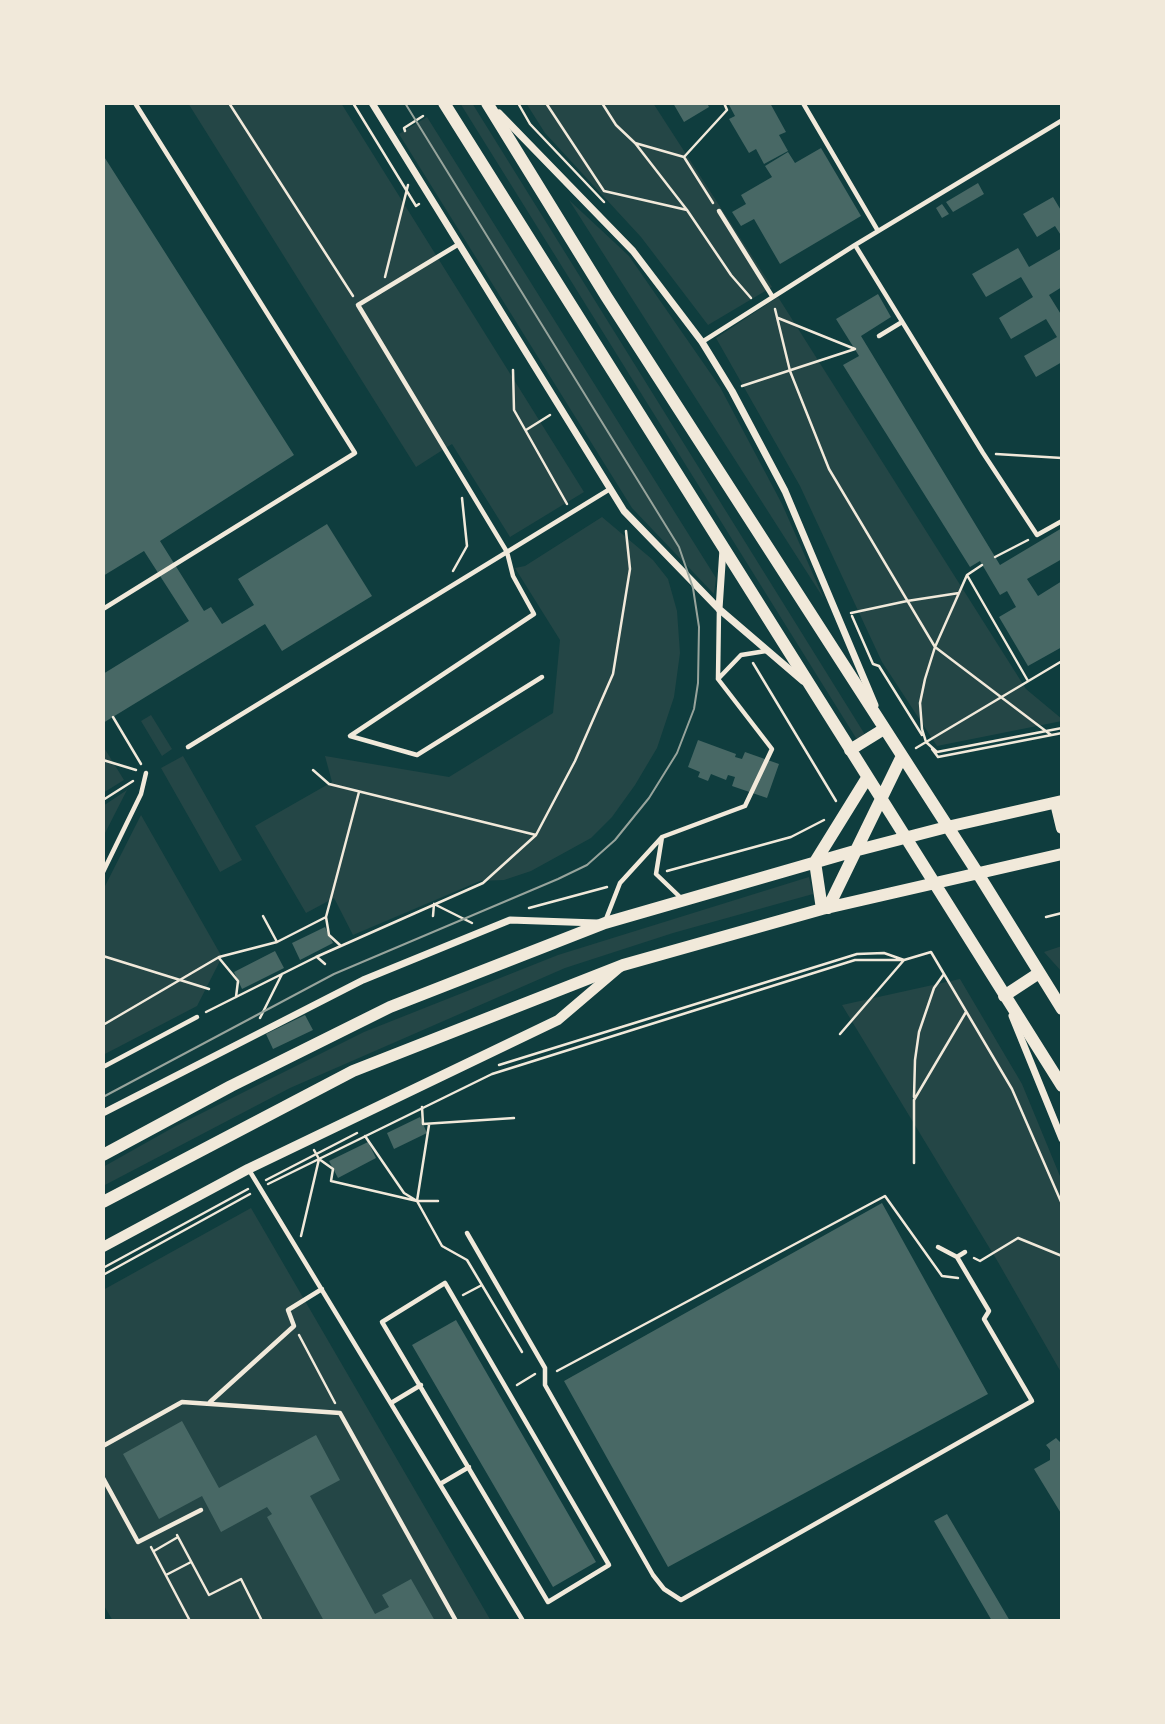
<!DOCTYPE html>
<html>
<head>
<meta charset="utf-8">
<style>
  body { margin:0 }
  #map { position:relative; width:1165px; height:1724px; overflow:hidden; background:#0f3d3e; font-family:Arial,sans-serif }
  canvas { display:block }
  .frame { position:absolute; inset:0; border:105px solid #f1e9da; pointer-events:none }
</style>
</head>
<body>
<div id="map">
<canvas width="1165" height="1724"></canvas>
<div class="frame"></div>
</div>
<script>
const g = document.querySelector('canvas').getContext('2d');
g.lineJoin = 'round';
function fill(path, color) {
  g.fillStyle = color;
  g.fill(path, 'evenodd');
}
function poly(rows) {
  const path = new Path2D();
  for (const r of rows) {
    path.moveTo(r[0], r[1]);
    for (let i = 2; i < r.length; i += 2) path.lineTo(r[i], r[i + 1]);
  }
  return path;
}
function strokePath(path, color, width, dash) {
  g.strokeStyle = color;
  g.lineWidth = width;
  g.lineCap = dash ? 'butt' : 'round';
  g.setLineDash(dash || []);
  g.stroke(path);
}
fill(poly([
  [188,103,341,103,584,492,510,537,452,444,416,467],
  [460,103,472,103,864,733,863,739,856,738],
  [526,103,653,103,772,287,708,325,641,237,545,133],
  [427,117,716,578,714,594,632,508,399,134],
  [569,200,629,256,720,387,782,504,824,599],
  [778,297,1026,689,1062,719,1062,721,937,746,882,662,800,486,716,338],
  [602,517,653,560,668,579,677,611,680,653,674,697,657,748,635,785,612,817,591,838,531,871,504,880,480,881,353,935,334,898,306,913,255,826,332,782,325,756,449,777,553,713,560,640,515,568,525,566],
  [151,715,172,749,162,756,141,721],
  [103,746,124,780,103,793],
  [183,756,242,860,220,872,161,768],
  [127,790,103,837,103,806],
  [141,815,222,957,197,1006,103,1055,103,890],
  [809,877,813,894,673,933,565,968,290,1088,103,1186,103,1167,174,1127,364,1032,558,955],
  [1062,946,1062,972,1044,952],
  [960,979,1022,1084,1062,1181,1062,1374,998,1262,842,1005],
  [251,1208,491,1621,113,1621,103,1604,103,1290]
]), '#244646');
fill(poly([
  [673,103,707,103,709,107,684,122],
  [728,103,770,103,786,132,779,135,788,151,764,164,756,149,749,153,729,119,735,116],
  [821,148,861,216,780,264,754,219,741,226,732,212,746,204,741,195,772,177,765,166,788,152,795,163],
  [103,155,294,455,160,541,204,611,211,607,222,624,254,605,238,579,327,524,372,596,282,651,265,624,103,723,103,674,189,621,144,551,103,576],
  [978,183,984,194,953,212,946,202],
  [1053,197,1062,212,1062,237,1055,226,1037,237,1023,214],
  [942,204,949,214,942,218,936,208],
  [1018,248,1029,267,1062,248,1062,287,1049,295,1062,316,1062,362,1036,377,1024,356,1057,337,1046,319,1011,339,999,318,1033,297,1021,277,986,297,972,274],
  [878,294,891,317,861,336,1000,565,1062,528,1062,559,1027,579,1038,596,1062,581,1062,647,1028,666,999,617,1016,607,1007,591,1000,595,980,561,970,567,843,365,859,356,836,319],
  [698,740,736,754,735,757,742,759,745,752,779,764,767,798,732,786,735,777,728,775,726,780,711,774,708,781,698,777,700,772,688,767],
  [325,927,333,943,300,960,292,943],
  [275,951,284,968,242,989,234,972],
  [305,1015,313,1030,273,1049,266,1034],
  [420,1117,427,1133,394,1149,387,1133],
  [368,1142,376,1158,338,1178,329,1161],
  [882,1203,988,1394,668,1567,564,1381],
  [456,1320,596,1562,553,1587,412,1345],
  [182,1421,219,1488,316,1435,340,1480,310,1496,375,1614,389,1607,382,1595,411,1579,435,1621,324,1621,267,1517,272,1514,267,1507,221,1532,202,1496,159,1519,123,1454],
  [1056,1438,1062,1444,1062,1515,1034,1469,1050,1460,1050,1450,1046,1445],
  [947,1514,1010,1621,992,1621,934,1521]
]), '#486865');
strokePath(poly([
  [229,103,353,296],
  [353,103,416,206,419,204],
  [518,103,530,124,604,202],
  [546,103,604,191,687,210],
  [602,103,616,125,635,143,687,210,731,275,751,298],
  [405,131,404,128,423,116],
  [635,143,684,157,713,203],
  [684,157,727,110,724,103],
  [385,277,408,185],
  [775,309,790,371,829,469,935,647,1051,735],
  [778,318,855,349],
  [513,370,514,410,567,504],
  [742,386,855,349],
  [526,430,550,415],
  [996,454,1062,458],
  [995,557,1028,540],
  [982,565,967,575,1028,681],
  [453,571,467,546,462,498],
  [967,575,935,647,925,679,920,703,922,729,926,742,937,752,1062,728],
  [851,613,907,601,959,593],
  [852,616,873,664],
  [753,663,836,801],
  [873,664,879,666,922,735],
  [113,717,141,764],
  [916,748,1062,661],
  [932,749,938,757,1062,733],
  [103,760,136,770],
  [313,770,329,784,536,835],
  [103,800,133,781],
  [667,871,791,837,824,820],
  [434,904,472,923],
  [529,908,607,887],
  [263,916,277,942],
  [433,916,434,904],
  [1046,917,1062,913],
  [341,946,329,935,326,917,359,792],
  [103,956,209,989],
  [317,957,325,964],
  [219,958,238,981,236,997],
  [206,1012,316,957,483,883,536,835,575,761,613,674,630,569,626,531],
  [260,1018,282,974],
  [103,1025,219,957,277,942,326,917],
  [840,1034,904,960,931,952,1012,1089,1062,1204],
  [499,1065,857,954,884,953,904,960],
  [914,1097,915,1060,919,1032,934,988,944,974],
  [422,1107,423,1124,514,1118],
  [365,1136,404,1193,417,1201,438,1201],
  [314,1150,319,1159,333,1169,331,1181,417,1201,442,1246,467,1260,522,1352],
  [914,1163,914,1100,966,1012],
  [266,1180,357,1133],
  [268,1184,492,1074,855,960,901,960],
  [417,1201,429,1125],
  [301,1236,319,1159],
  [974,1258,980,1261,1018,1238,1062,1256],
  [103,1268,248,1189],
  [103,1275,250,1194],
  [463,1295,482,1285],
  [299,1335,335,1403],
  [557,1371,885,1196,942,1276,958,1278],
  [517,1385,535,1374],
  [177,1535,209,1595,241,1579,262,1621],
  [151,1547,190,1621],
  [154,1551,178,1537],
  [166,1575,191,1562]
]), '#f1e9da', 2.5);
strokePath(poly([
  [803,103,878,231],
  [719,211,772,296],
  [459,244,358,305,507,552,513,576,534,614,350,736,417,755,542,677],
  [855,245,983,453,1037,535,1062,521],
  [879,336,902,322],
  [702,342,855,245,1061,121],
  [103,609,355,453,135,103],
  [718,679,741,655,766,651],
  [188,747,610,489],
  [662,837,656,874,681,898],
  [103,872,141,794,146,773],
  [606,919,620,883,662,837,745,806,772,749,718,679,719,609],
  [103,1067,197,1017],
  [249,1170,523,1621],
  [467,1233,545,1368,545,1385,653,1575,664,1589,681,1600,1032,1401,984,1319,989,1311,957,1257],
  [938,1247,957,1257,965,1252],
  [445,1283,609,1565,548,1602,382,1322,445,1283],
  [210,1402,294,1326,288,1310,322,1289],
  [391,1403,421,1385],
  [103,1446,182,1402,340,1413,456,1621],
  [103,1478,138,1542,201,1510],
  [440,1484,469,1467]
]), '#f1e9da', 4.5);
strokePath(poly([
  [372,103,624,511,719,609,803,681],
  [499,113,633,251,702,342,732,391,785,491,875,705],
  [719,609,723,549],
  [1012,1016,1062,1139],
  [103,1113,363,980,510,920,597,923]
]), '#f1e9da', 7);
strokePath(poly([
  [103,1247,248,1169,558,1020,619,968]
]), '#f1e9da', 10);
strokePath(poly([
  [444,103,1062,1086],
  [487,103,606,296,977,872,1062,1009],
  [850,750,884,729],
  [1056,803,1062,828],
  [828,908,902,756],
  [822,909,815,862,867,778],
  [1004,996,1039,973],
  [103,1155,231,1086,390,1007,605,923,858,850,947,827,1062,801],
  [103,1202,353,1071,623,965,822,909,1062,854]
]), '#f1e9da', 12);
strokePath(poly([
  [103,1097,334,974,558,879,587,865,615,840,649,798,677,753,694,709,698,683,699,627,693,588,679,547,405,103]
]), '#97a49c', 2);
</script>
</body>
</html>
